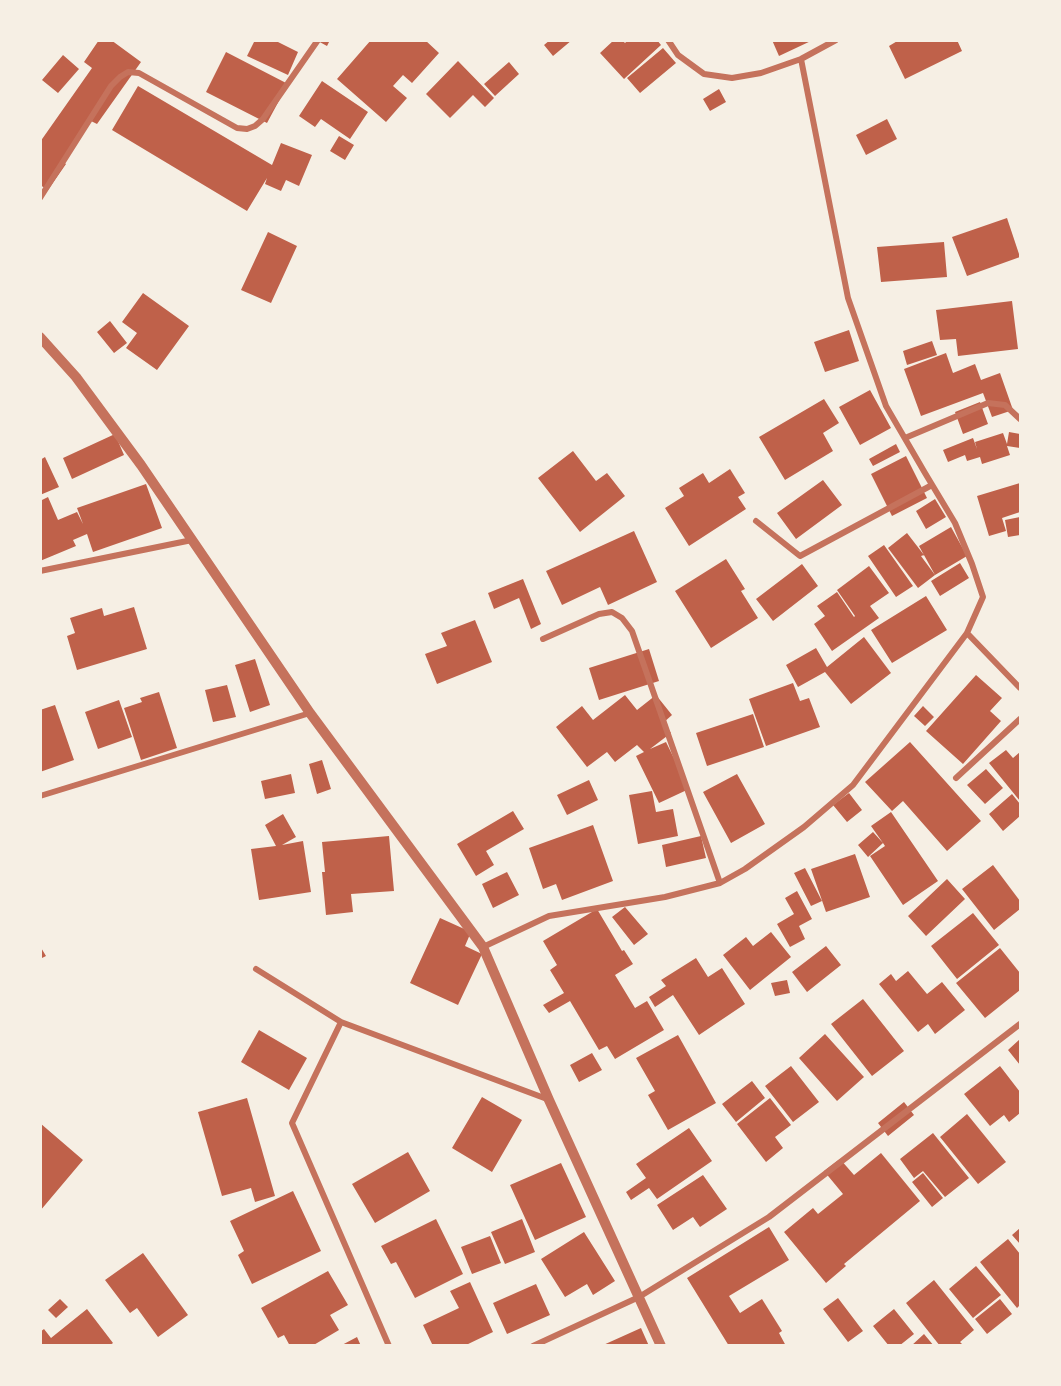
<!DOCTYPE html>
<html>
<head>
<meta charset="utf-8">
<style>
  body { margin:0 }
  #map { position:relative; width:1061px; height:1386px; overflow:hidden; background:#f6efe4; font-family:Ubuntu,sans-serif }
  canvas { display:block }
  .frame { position:absolute; inset:0; border:42px solid #f6efe4; pointer-events:none }
</style>
</head>
<body>
<div id="map">
<canvas width="1061" height="1386"></canvas>
<div class="frame"></div>
</div>
<script>
const g = document.querySelector('canvas').getContext('2d');
g.lineJoin = 'round';
function fill(path, color) {
  g.fillStyle = color;
  g.fill(path, 'evenodd');
}
function poly(rows) {
  const path = new Path2D();
  for (const r of rows) {
    path.moveTo(r[0], r[1]);
    for (let i = 2; i < r.length; i += 2) path.lineTo(r[i], r[i + 1]);
  }
  return path;
}
function strokePath(path, color, width, dash) {
  g.strokeStyle = color;
  g.lineWidth = width;
  g.lineCap = dash ? 'butt' : 'round';
  g.setLineDash(dash || []);
  g.stroke(path);
}
fill(poly([
  [99,40,111,40,141,62,97,124,91,121,63,162,66,164,48,190,40,185,40,142,92,68,84,62],
  [255,40,274,40,298,52,288,75,247,56],
  [316,40,330,40,327,46],
  [371,40,425,40,439,53,412,83,403,75,393,86,407,98,386,122,337,79],
  [550,40,572,40,553,56,544,45],
  [614,40,622,40,625,43,628,40,657,40,661,45,624,79,600,53],
  [772,40,813,40,779,56],
  [899,40,957,40,962,51,905,79,889,46],
  [663,48,676,63,640,93,627,78],
  [226,52,288,84,267,123,206,92],
  [63,55,79,69,58,93,42,80],
  [458,61,494,98,485,107,473,95,450,118,426,94],
  [509,62,519,74,495,96,484,84],
  [322,81,368,112,350,139,321,119,315,127,299,116],
  [138,86,272,165,281,143,312,155,299,186,286,180,281,191,265,184,267,178,247,211,112,130],
  [719,89,726,102,710,111,703,99],
  [887,119,897,139,866,155,856,135],
  [339,136,354,145,345,160,330,151],
  [1007,218,1020,257,967,276,952,237],
  [268,232,297,246,271,303,241,290],
  [944,242,947,277,881,282,877,247],
  [143,293,189,326,157,370,126,348,137,333,122,322],
  [1012,301,1018,349,958,356,956,339,940,340,936,310],
  [110,321,127,343,114,353,97,332],
  [849,330,859,361,825,372,814,342],
  [932,341,937,355,907,365,903,351],
  [946,353,953,373,975,364,981,380,1000,373,1013,410,992,417,983,393,921,416,904,369],
  [870,390,891,428,860,445,839,407],
  [824,399,839,423,823,433,833,451,785,480,759,437],
  [980,402,988,424,963,434,955,412],
  [1009,432,1020,434,1020,448,1007,446,1010,455,982,464,980,457,967,461,965,455,948,462,943,450,973,438,977,449,975,442,1003,433,1007,444],
  [115,434,124,455,72,479,63,458],
  [896,444,900,452,873,466,869,459],
  [573,451,596,481,607,473,625,496,580,532,538,478],
  [906,456,927,498,892,516,871,474],
  [45,457,59,487,40,495,40,460],
  [730,469,745,493,738,497,746,509,689,546,665,508,684,496,679,488,703,473,709,483],
  [823,480,842,505,796,539,777,513],
  [1020,483,1020,512,1002,518,1006,531,989,536,977,496],
  [146,484,162,528,93,552,87,534,73,540,76,546,40,561,40,501,48,497,58,520,77,512,83,524,77,508],
  [935,499,946,517,926,529,916,511],
  [1020,517,1020,535,1008,537,1005,520],
  [951,527,967,556,935,575,919,546],
  [634,531,657,582,608,605,600,587,562,605,546,571],
  [907,533,924,555,921,556,935,575,918,588,888,548],
  [884,545,913,586,896,597,868,556],
  [726,559,745,589,741,591,758,618,711,648,675,591],
  [960,563,969,578,940,596,931,581],
  [802,564,818,586,773,621,756,599],
  [869,566,889,593,870,606,879,618,832,651,814,624,825,616,817,606,837,592,854,617,855,616,837,590],
  [523,579,541,624,531,629,519,598,494,609,488,593],
  [926,596,947,630,892,663,871,630],
  [134,607,147,649,77,670,67,636,75,633,70,618,102,608,104,616],
  [475,620,492,662,437,684,425,654,447,646,441,633],
  [864,637,891,673,851,704,825,672,798,687,786,665,816,648,827,667],
  [649,649,659,681,599,700,589,668],
  [255,659,270,705,250,712,235,665],
  [976,675,1002,698,990,711,1001,721,963,764,926,731],
  [793,683,800,701,809,698,820,727,766,746,749,699],
  [227,685,236,717,213,722,205,690],
  [159,692,177,748,141,760,124,708,142,702,140,698],
  [625,695,637,710,656,695,672,715,663,723,671,733,650,749,666,742,689,789,659,803,636,756,644,752,637,745,615,762,607,752,587,767,556,727,582,706,593,720],
  [119,700,132,737,98,749,85,712],
  [55,705,74,760,40,772,40,710],
  [923,706,934,717,925,726,914,716],
  [753,714,764,747,707,766,696,733],
  [910,742,981,821,947,851,903,801,892,811,865,782],
  [1006,750,1013,758,1020,752,1020,801,989,763],
  [322,760,331,789,317,794,309,764],
  [986,769,1003,788,985,804,967,785],
  [291,774,295,793,265,799,261,781],
  [737,774,765,824,731,843,703,792],
  [589,780,598,800,567,815,557,795],
  [652,791,656,812,673,809,678,836,638,844,629,795],
  [849,793,862,810,847,822,833,805],
  [1012,794,1020,804,1020,816,1003,831,989,814],
  [513,811,524,829,486,851,494,865,476,876,457,844],
  [891,812,938,881,903,905,870,856,885,846,883,843,868,857,858,845,873,832,883,843,871,826],
  [283,814,296,837,282,845,303,841,311,892,259,900,251,849,276,846,265,825],
  [593,825,613,881,562,900,556,884,543,889,529,848],
  [389,836,394,891,351,894,353,912,326,915,322,872,325,872,322,842],
  [701,836,706,858,666,867,662,845],
  [855,854,870,897,826,912,811,869],
  [993,865,1020,901,1020,909,994,930,962,889],
  [805,868,822,901,811,906,794,873],
  [507,872,519,895,493,908,482,884],
  [947,879,965,899,926,936,908,916],
  [797,891,812,919,799,926,805,939,790,947,777,924,794,914,785,898],
  [625,907,648,934,634,945,612,917],
  [597,909,622,951,624,950,633,964,615,975,635,1008,647,1001,664,1030,615,1059,607,1046,599,1050,570,1001,549,1013,543,1005,564,993,550,970,557,965,543,941],
  [973,913,999,945,957,979,931,946],
  [440,918,471,932,465,946,482,954,458,1005,410,983],
  [771,932,791,957,750,990,723,955,746,937,753,946],
  [40,946,46,956,40,959],
  [826,946,841,965,807,992,792,972],
  [1000,948,1020,973,1020,990,985,1018,956,983],
  [696,958,708,977,722,968,745,1004,699,1035,673,995,655,1007,649,997,666,986,661,980],
  [908,971,927,994,942,982,965,1010,935,1034,928,1024,918,1032,879,984,891,974,896,981],
  [787,980,790,993,775,996,771,983],
  [863,999,904,1051,872,1076,831,1024],
  [259,1030,307,1058,289,1090,241,1062],
  [825,1034,864,1077,837,1101,799,1058],
  [678,1035,716,1103,668,1130,648,1095,655,1091,636,1058],
  [1020,1039,1020,1065,1008,1050],
  [592,1053,602,1070,579,1082,570,1065],
  [791,1066,819,1102,793,1122,765,1086],
  [1000,1066,1020,1092,1020,1113,1009,1122,1004,1115,990,1126,964,1094],
  [752,1081,765,1098,736,1122,722,1104],
  [482,1097,522,1120,492,1172,452,1148],
  [247,1098,275,1196,255,1202,251,1188,222,1196,198,1112],
  [770,1098,791,1125,775,1137,783,1148,766,1162,737,1124],
  [904,1102,914,1115,888,1136,878,1123],
  [967,1114,1006,1162,978,1184,940,1137],
  [40,1123,83,1160,40,1211],
  [689,1128,712,1161,657,1199,649,1188,631,1200,626,1192,646,1178,636,1164],
  [933,1133,969,1178,945,1197,923,1171,914,1178,900,1159],
  [408,1152,430,1191,375,1223,352,1184],
  [881,1153,920,1201,844,1264,846,1266,826,1283,784,1232,813,1208,818,1214,843,1194,824,1171,840,1159,854,1175],
  [561,1163,586,1217,535,1240,510,1185],
  [923,1173,943,1198,932,1207,912,1182],
  [703,1175,727,1209,700,1227,693,1217,673,1230,657,1205],
  [293,1191,321,1251,252,1284,238,1255,244,1251,230,1221],
  [436,1219,463,1274,415,1298,396,1262,391,1264,381,1246],
  [522,1219,535,1252,505,1264,491,1232],
  [769,1227,789,1260,729,1296,740,1313,762,1299,782,1331,779,1333,786,1346,729,1346,687,1278],
  [1020,1228,1020,1244,1012,1235],
  [584,1232,615,1281,593,1295,587,1284,565,1297,541,1259],
  [490,1236,501,1263,472,1274,461,1247],
  [1008,1239,1020,1254,1020,1305,1017,1308,980,1262],
  [143,1253,188,1315,158,1337,137,1308,130,1313,105,1280],
  [976,1266,1001,1295,973,1318,949,1289],
  [328,1271,348,1305,330,1315,339,1330,312,1346,290,1346,284,1335,278,1338,261,1308],
  [934,1280,974,1330,960,1342,964,1346,940,1346,906,1303],
  [470,1282,493,1332,464,1346,433,1346,423,1325,459,1308,450,1291],
  [536,1284,550,1315,507,1334,493,1303],
  [838,1298,863,1331,848,1342,823,1309],
  [60,1299,68,1307,56,1318,48,1310],
  [1000,1299,1012,1314,987,1334,975,1319],
  [87,1309,113,1343,109,1346,40,1346,40,1332,44,1329,51,1338],
  [894,1309,914,1334,899,1346,889,1346,873,1326],
  [641,1328,649,1346,601,1346],
  [924,1334,934,1346,911,1346],
  [357,1337,361,1346,340,1346]
]), '#bf614a');
strokePath(poly([
  [668,40,678,55,704,74,732,78,761,73,801,59,836,40],
  [40,198,111,86,120,77,128,72,139,73,237,128,247,129,255,126,263,119,318,40],
  [905,438,988,403,1005,405,1020,419],
  [756,521,800,556,932,485],
  [40,571,192,540],
  [967,633,1020,688],
  [543,639,599,614,612,612,622,618,632,631,720,883],
  [956,778,1020,719],
  [40,796,310,713],
  [483,947,549,916,665,897,720,883,745,869,804,827,853,785,967,633,983,597,972,564,955,523,925,473,886,406,848,298,801,59],
  [256,969,341,1022,547,1099],
  [341,1022,292,1123,389,1346],
  [533,1346,639,1297,769,1217,1020,1024]
]), '#c5725c', 6);
strokePath(poly([
  [40,337,76,377,141,465,310,713,483,947,549,1100,661,1346]
]), '#c5725c', 10);
</script>
</body>
</html>
